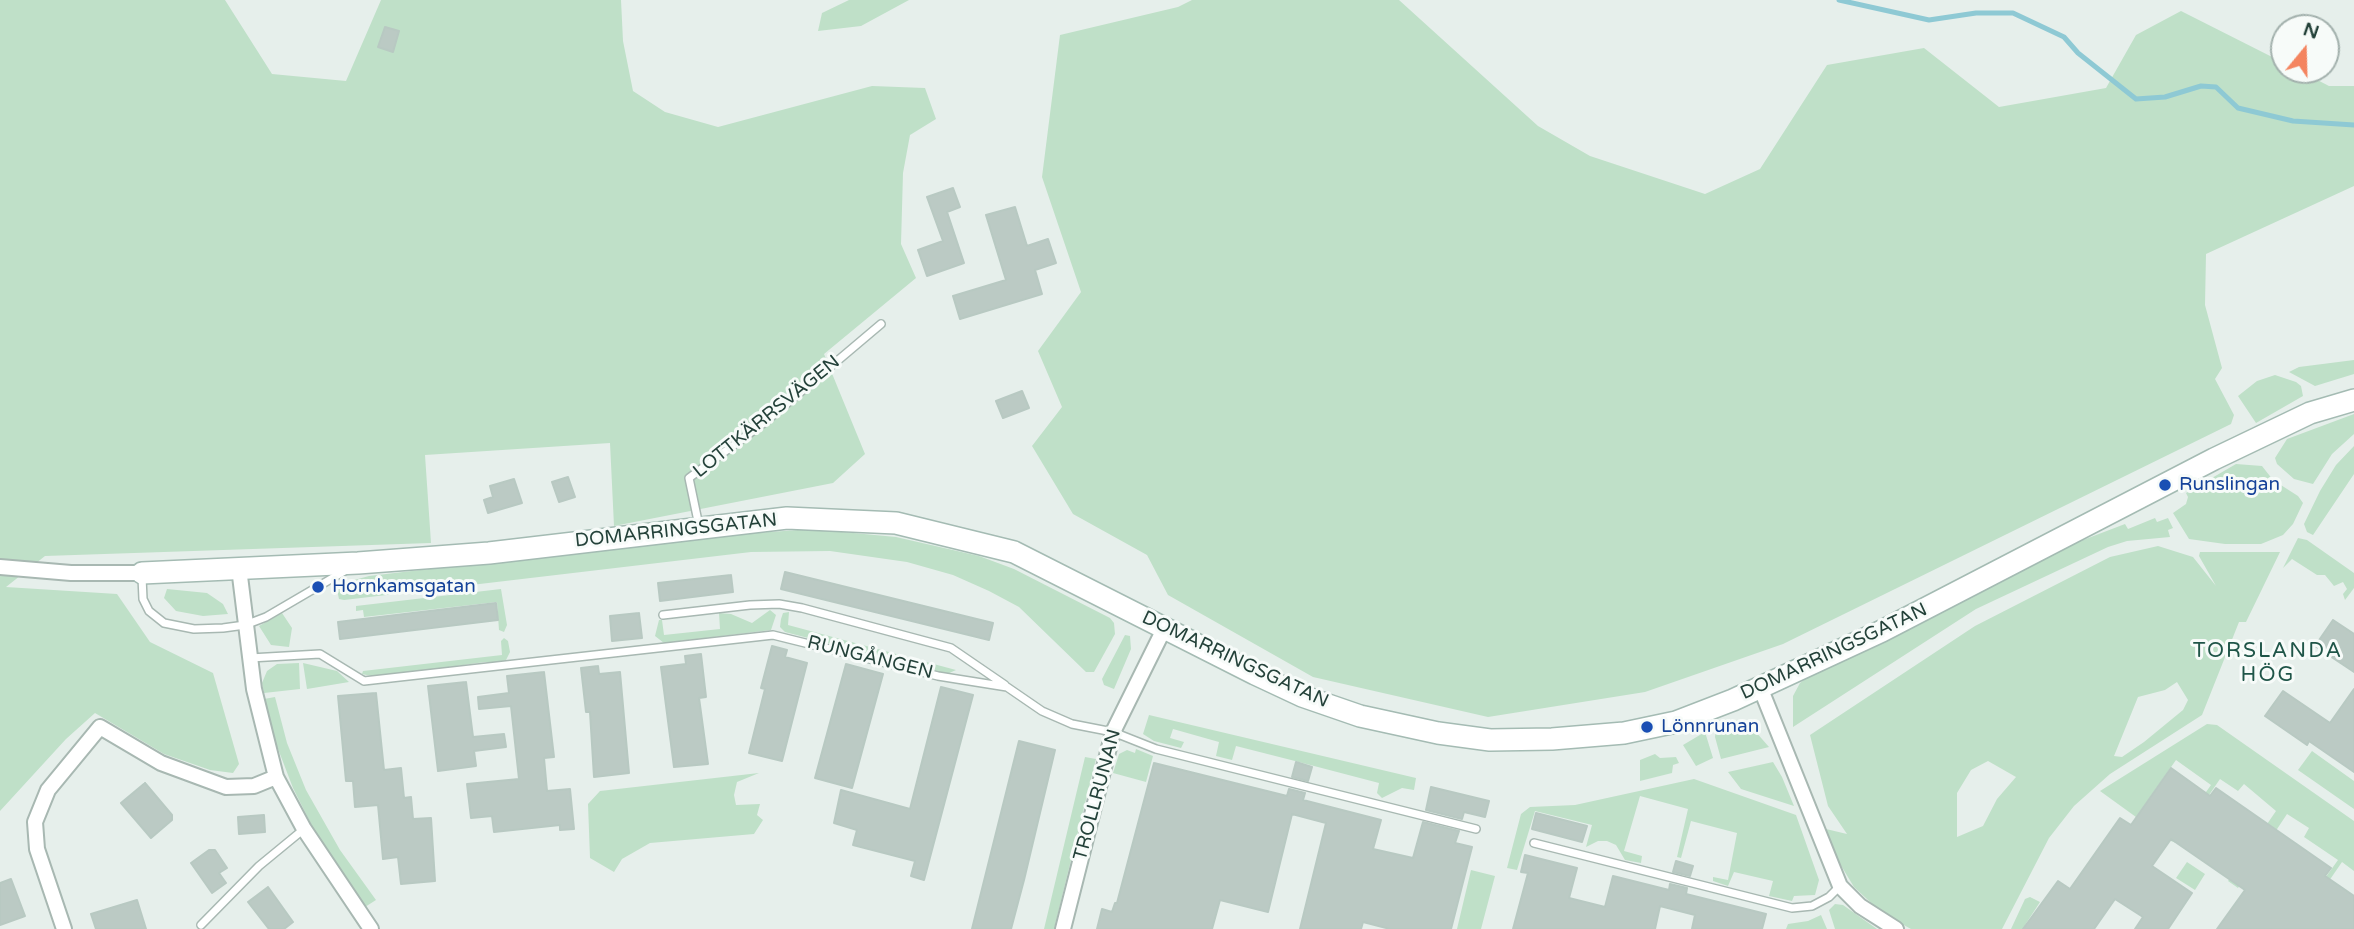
<!DOCTYPE html>
<html>
<head>
<meta charset="utf-8">
<style>
  body { margin:0 }
  #map { position:relative; width:2354px; height:929px; overflow:hidden; background:#e6efeb; font-family:"Varela Round",sans-serif }
  canvas { display:block }
  .north { position:absolute; left:2270px; top:14px; width:70px; height:70px; box-sizing:border-box; background:#f7fbf9; border:2px solid #a3b1ad; border-radius:50%; rotate:19deg; font-size:19px; font-weight:700; line-height:28px; text-align:center; color:#24423a }
  .north::after { content:''; display:block; margin:auto; width:24px; height:32px; background:#f4845f; clip-path:polygon(50% 0,100% 100%,50% 72%,0 100%) }
</style>
</head>
<body>
<div id="map">
<canvas width="2354" height="929"></canvas>
<div class="north">N</div>
</div>
<script>
const g = document.querySelector('canvas').getContext('2d');
g.lineJoin = 'round';
function fill(path, color) {
  g.fillStyle = color;
  g.fill(path, 'evenodd');
}
function poly(rows) {
  const path = new Path2D();
  for (const r of rows) {
    path.moveTo(r[0], r[1]);
    for (let i = 2; i < r.length; i += 2) path.lineTo(r[i], r[i + 1]);
  }
  return path;
}
function strokePath(path, color, width, dash) {
  g.strokeStyle = color;
  g.lineWidth = width;
  g.lineCap = dash ? 'butt' : 'round';
  g.setLineDash(dash || []);
  g.stroke(path);
}
function write(font, color, halo, rows, align = 'center') {
  g.font = font + ' "Varela Round",sans-serif';
  g.lineWidth = 6;
  g.setLineDash([]);
  g.textBaseline = 'middle';
  g.strokeStyle = halo;
  g.fillStyle = color;
  for (const [text, x, y, turn = 0] of rows) {
    g.save();
    g.translate(x, y);
    g.rotate((+turn || 0) * Math.PI / 180);
    g.textAlign = isNaN(turn) ? turn : align;
    if (halo) g.strokeText(text, 0, 0);
    g.fillText(text, 0, 0);
    g.restore();
  }
}
fill(poly([
  [0,0,225,0,272,74,346,81,381,0,621,0,623,41,633,91,665,112,718,127,872,86,925,88,936,119,910,135,903,173,901,244,916,278,824,354,865,454,833,483,614,526,610,443,425,455,431,543,45,556,6,587,117,594,150,642,213,673,239,764,233,773,210,770,164,754,95,713,66,739,0,811],
  [849,0,909,0,861,26,818,31,822,13],
  [1192,0,1399,0,1538,126,1590,156,1705,194,1760,169,1827,65,1924,48,1999,107,2106,88,2136,35,2181,11,2284,63,2284,70,2298,70,2329,86,2354,86,2354,186,2206,254,2205,305,2222,368,2215,379,2234,415,2231,424,1783,644,1645,692,1488,717,1313,677,1168,595,1147,555,1073,514,1032,446,1062,407,1038,351,1081,292,1042,177,1060,35,1178,7],
  [2354,360,2354,374,2315,386,2289,372,2299,367],
  [2275,375,2296,382,2301,386,2303,396,2256,423,2238,396,2257,381],
  [2354,414,2354,434,2332,454,2313,484,2294,479,2277,464,2275,458,2287,439],
  [2354,446,2354,474,2313,535,2307,532,2304,524,2320,491,2336,465],
  [2236,464,2262,466,2273,480,2298,496,2303,503,2293,524,2283,535,2261,544,2225,544,2189,539,2173,513,2186,504,2188,497,2186,493],
  [2155,518,2157,522,2168,518,2173,528,2168,530,2170,537,2127,541,2108,547,1976,609,1793,727,1793,696,1800,683,1810,675,2070,545,2125,524,2128,529],
  [811,529,896,537,979,556,1014,569,1110,618,1114,623,1115,634,1094,672,1086,672,1019,607,989,591,953,575,907,562,830,551,751,552,344,600,339,599,336,585,369,576,702,537],
  [2298,538,2307,540,2354,573,2354,588,2345,600,2343,594,2347,589,2343,582,2334,586,2325,575,2317,575,2292,559,2283,568],
  [2158,546,2193,557,2216,586,2199,556,2200,552,2280,552,2246,622,2239,622,2202,715,2110,774,2074,806,2049,838,2002,929,1911,929,1882,913,1854,887,1834,854,1826,829,1847,834,1828,806,1810,735,1975,626,2110,557],
  [2177,682,2188,700,2183,710,2144,742,2122,757,2114,756,2138,697,2165,690],
  [1988,761,2016,777,1997,799,1983,826,1957,837,1957,793,1971,770],
  [167,589,207,593,223,604,228,614,203,616,176,611,164,598],
  [501,589,507,625,504,632,499,630,497,602,364,617,363,610,356,611,356,606],
  [770,610,776,615,771,630,664,643,655,636,659,620,662,620,664,635,720,629,719,613,731,614,752,623],
  [789,612,788,625,956,670,947,674,785,632,780,627,781,619,783,613],
  [282,613,292,628,289,647,271,645,259,626],
  [1125,635,1130,636,1131,649,1114,689,1104,685,1102,679],
  [504,638,508,641,510,652,505,662,485,662,376,677,362,674,363,671,502,655,501,641],
  [299,663,300,689,264,693,262,683,267,671,277,664],
  [303,663,337,671,349,682,307,689],
  [275,697,287,743,306,790,340,850,376,900,365,907,312,826,293,788,275,741,264,699],
  [1149,715,1416,778,1414,790,1402,788,1382,798,1377,793,1379,783,1295,761,1236,746,1232,760,1216,756,1219,742,1173,729,1170,738,1184,742,1181,748,1154,741,1143,734],
  [1731,719,1748,723,1769,747,1721,759,1715,737,1717,721],
  [2207,724,2217,725,2354,821,2354,871,2342,862,2298,926,2293,923,2338,860,2304,837,2309,828,2287,814,2238,888,2228,881,2276,811,2244,784,2238,791,2220,779,2176,843,2171,841,2211,785,2176,760,2136,817,2100,791],
  [1705,732,1713,758,1696,766,1683,745],
  [1136,749,1153,756,1146,782,1113,773,1119,754,1127,750,1135,753],
  [2312,751,2354,781,2354,809,2298,770],
  [1655,754,1660,758,1676,757,1679,763,1673,765,1672,773,1640,781,1640,760],
  [1085,757,1096,759,1054,929,1044,929],
  [1773,762,1782,777,1794,806,1741,789,1728,772],
  [759,773,737,782,734,795,736,805,760,804,757,815,763,820,754,834,650,843,622,859,614,872,590,858,588,804,600,791],
  [1694,779,1796,815,1819,880,1815,895,1794,896,1792,901,1769,896,1773,881,1734,872,1728,886,1713,881,1713,877,1728,880,1737,833,1691,821,1681,858,1677,857,1688,809,1640,796,1624,851,1642,856,1641,863,1625,860,1616,845,1607,841,1598,841,1586,847,1592,825,1535,811,1517,870,1507,868,1521,814,1530,807,1575,805],
  [2187,862,2205,874,2195,890,2176,878],
  [1471,870,1495,876,1481,929,1457,929],
  [2030,897,2040,902,2025,925,2030,929,2011,929,2025,899],
  [1835,904,1843,905,1877,929,1835,929,1829,910],
  [1821,915,1827,929,1786,929,1788,924,1808,921]
]), '#bfe0c8');
strokePath(poly([
  [1839,0,1929,20,1976,13,2013,13,2064,37,2078,53,2136,99,2165,97,2201,86,2216,87,2238,108,2293,121,2354,125]
]), '#8ec9d4', 5);
const building = poly([
  [385,27,399,31,393,52,378,47,385,27],
  [953,188,960,207,947,212,964,263,927,276,918,250,943,241,927,197,953,188],
  [1015,207,1027,246,1048,239,1056,263,1035,270,1042,294,960,319,953,296,1006,280,986,215,1015,207],
  [1022,391,1029,408,1003,418,996,401,1022,391],
  [568,477,575,497,559,502,552,482,568,477],
  [514,479,522,503,488,513,484,500,493,497,490,486,514,479],
  [785,572,993,623,989,640,781,589,785,572],
  [731,575,733,592,660,601,658,583,731,575],
  [496,603,498,620,340,639,338,622,496,603],
  [639,613,642,638,612,641,610,616,639,613],
  [2333,620,2354,634,2354,672,2315,646,2333,620],
  [772,646,787,650,785,657,807,663,782,761,749,753,765,689,761,688,772,646],
  [701,654,706,697,699,698,708,764,674,767,661,667,686,664,685,656,701,654],
  [846,664,883,674,852,788,815,778,846,664],
  [598,666,599,674,620,672,629,773,594,777,590,712,586,712,581,668,598,666],
  [544,672,554,757,544,758,547,791,570,789,574,829,560,830,560,825,494,832,492,816,471,818,467,784,519,779,511,706,479,709,478,697,509,693,507,676,544,672],
  [466,682,473,737,504,734,506,747,474,751,476,766,438,771,428,686,466,682],
  [941,687,973,695,924,880,911,876,915,861,853,845,857,830,834,823,841,790,910,809,941,687],
  [2354,689,2354,772,2309,741,2307,745,2265,716,2283,691,2330,723,2354,689],
  [376,693,384,770,401,768,404,798,411,797,413,819,431,818,435,881,401,884,398,857,383,859,378,805,355,807,353,781,346,781,338,696,376,693],
  [1019,741,1055,750,1024,880,1011,929,972,929,1019,741],
  [1296,762,1312,767,1308,781,1292,777,1296,762],
  [1154,763,1287,796,1289,789,1305,793,1303,800,1381,820,1373,849,1413,858,1423,822,1459,831,1455,843,1472,847,1451,929,1390,929,1363,922,1361,929,1300,929,1326,823,1292,814,1268,912,1220,900,1212,929,1097,929,1102,909,1112,912,1115,903,1117,903,1154,763],
  [2171,768,2210,796,2216,788,2331,868,2325,876,2354,896,2354,929,2217,929,2245,890,2171,839,2152,866,2192,893,2168,929,2135,929,2143,917,2115,899,2094,929,2023,929,2058,881,2070,889,2120,818,2131,825,2171,768],
  [145,783,172,815,172,820,151,838,121,803,145,783],
  [1431,787,1489,801,1485,817,1464,812,1462,819,1426,810,1431,787],
  [1536,813,1587,826,1582,842,1532,829,1536,813],
  [264,815,265,832,239,834,238,817,264,815],
  [209,850,215,850,227,868,219,873,226,883,212,893,191,863,209,850],
  [1525,855,1577,868,1569,898,1605,907,1613,876,1669,890,1670,884,1687,888,1686,894,1766,914,1762,929,1692,929,1695,915,1660,906,1655,929,1513,929,1528,873,1521,872,1525,855],
  [1676,861,1693,866,1690,876,1673,872,1676,861],
  [11,879,25,916,0,925,0,883,11,879],
  [268,887,293,922,284,929,269,929,248,902,268,887],
  [137,900,146,929,96,929,91,914,137,900]
]);
fill(building, '#bbcac4');
strokePath(building, '#b8c9c2', 2);
const lane = poly([
  [699,526,689,478,765,422,881,324],
  [142,577,143,599,149,611,164,623,194,629,223,628,245,625,266,617,348,569],
  [663,615,750,605,779,604,802,608,951,648,1005,685],
  [250,658,320,654,364,681,773,635,938,676,1007,687,1042,711,1072,724,1113,732,1156,749,1476,829],
  [1534,843,1792,908,1812,906,1829,897,1840,886],
  [201,925,259,866,304,829]
]);
const street = poly([
  [0,567,71,573,142,573],
  [239,568,254,689,276,777,304,829,371,929],
  [1760,687,1840,886,1860,906,1896,929],
  [64,929,37,849,35,822,48,790,100,727,161,763,226,787,254,786,276,777],
  [1063,929,1113,732,1164,629]
]);
const secondary = poly([
  [142,573,358,563,489,553,787,518,896,523,1014,552,1255,674,1302,696,1360,716,1438,733,1490,740,1552,739,1624,733,1676,722,1733,700,1882,631,2214,459,2310,413,2354,400]
]);
strokePath(lane, '#a8b8b2', 10);
strokePath(street, '#a8b8b2', 18);
strokePath(secondary, '#a4bbb3', 24);
strokePath(lane, '#fff', 7);
strokePath(street, '#fff', 14);
strokePath(secondary, '#fff', 21);
for (const [x, y, r, color] of [
  [2165,485,7,"#1a4fb4"],
  [318,587,7,"#1a4fb4"],
  [1647,727,7,"#1a4fb4"]
]) {
  const dot = new Path2D();
  dot.arc(x, y, r, 0, 2 * Math.PI);
  g.fillStyle = color;
  g.fill(dot);
  strokePath(dot, '#f7fbf9', 2.5);
}
write('19px', '#24423a', '#f7fbf9', [
  ["LOTTKÄRRSVÄGEN",767,417,-39],
  ["DOMARRINGSGATAN",676,531,-6],
  ["DOMARRINGSGATAN",1834,652,-25],
  ["RUNGÅNGEN",870,658,14],
  ["DOMARRINGSGATAN",1235,660,25],
  ["TROLLRUNAN",1098,795,-75]
]);
write('19px', '#164399', '#f7fbf9', [
  ["Runslingan",2179,485],
  ["Hornkamsgatan",332,587],
  ["Lönnrunan",1661,727]
], 'left');
g.letterSpacing = '2px';
write('21px', '#1f5548', '#f7fbf9', [
  ["TORSLANDA",2268,651],
  ["HÖG",2268,675]
]);
g.letterSpacing = '0px';
</script>
</body>
</html>
